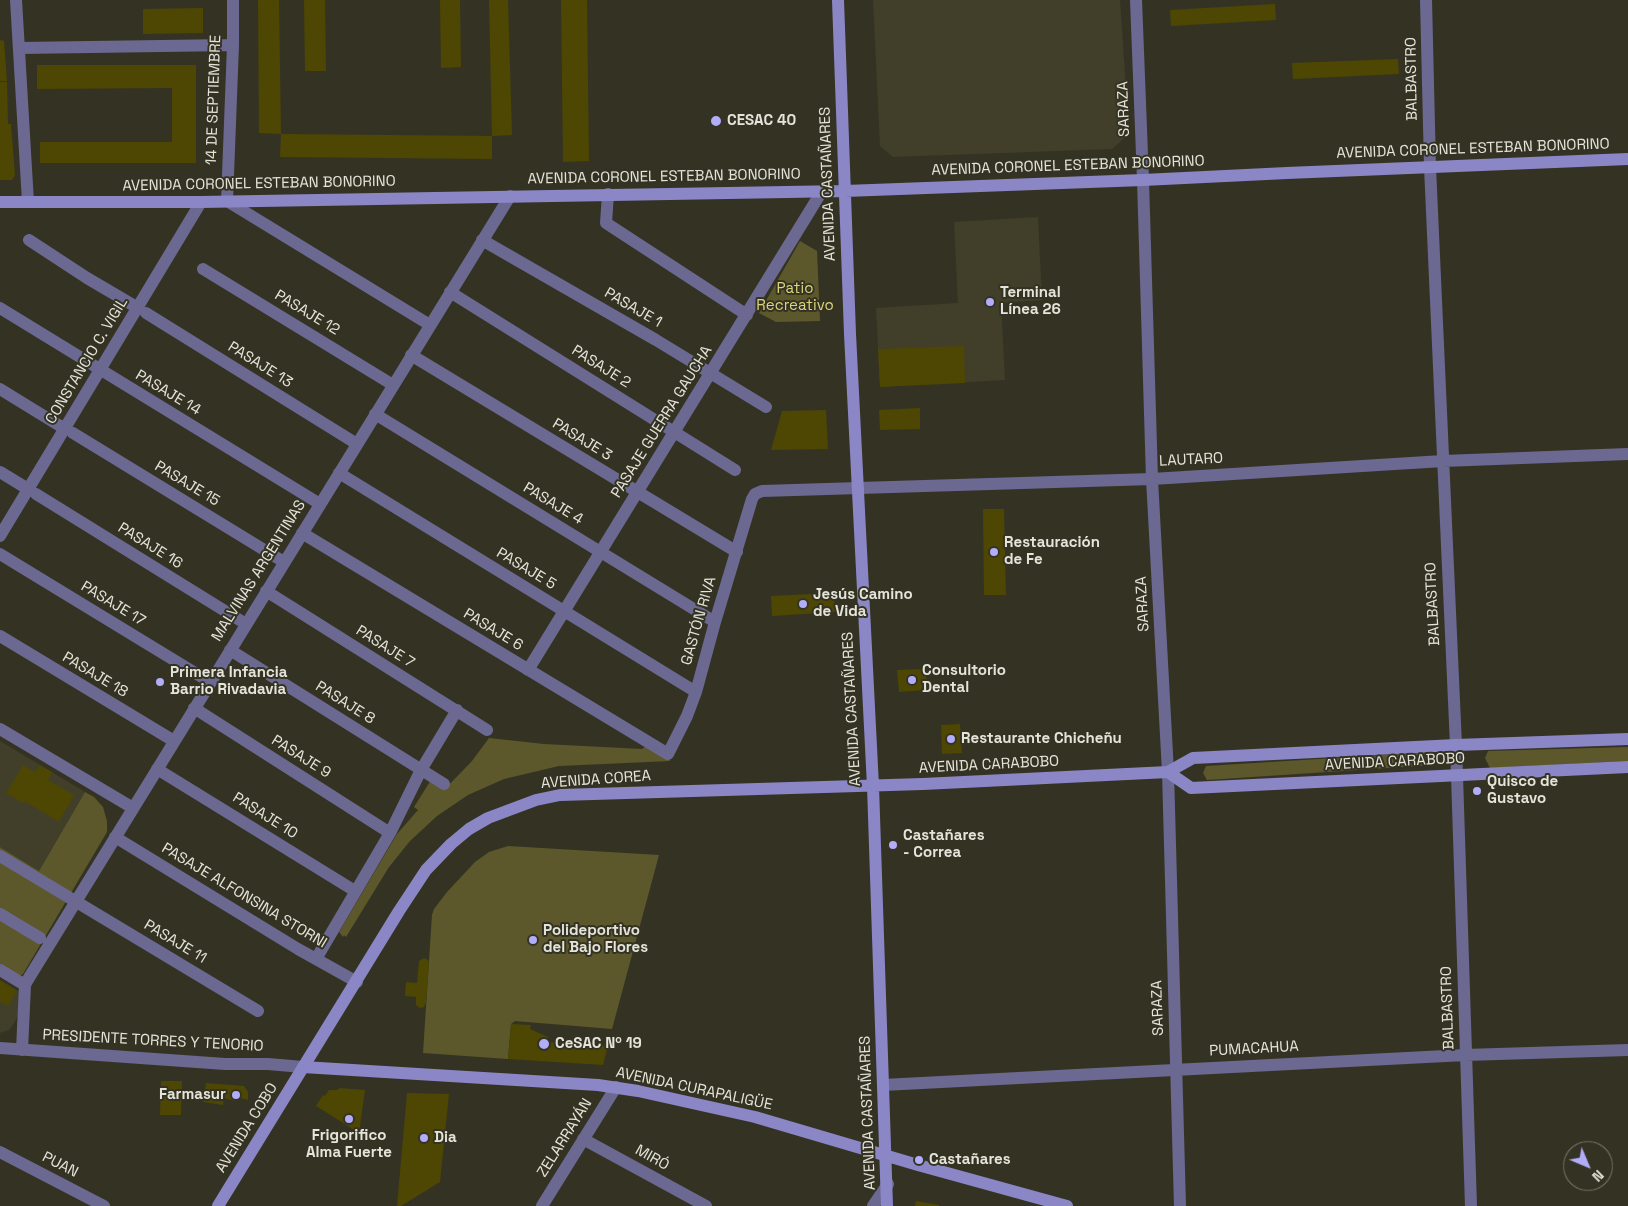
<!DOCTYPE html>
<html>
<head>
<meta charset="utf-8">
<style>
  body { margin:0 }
  #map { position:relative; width:1628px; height:1206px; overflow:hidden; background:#343323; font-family:"Space Grotesk",sans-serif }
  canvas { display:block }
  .north { position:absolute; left:1563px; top:1141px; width:50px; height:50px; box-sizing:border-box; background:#343323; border:1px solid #7b7a6c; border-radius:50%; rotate:135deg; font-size:14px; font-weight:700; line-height:20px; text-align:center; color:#e5e4da }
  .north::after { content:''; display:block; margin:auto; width:18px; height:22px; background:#b2adf9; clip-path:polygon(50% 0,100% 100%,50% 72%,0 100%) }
</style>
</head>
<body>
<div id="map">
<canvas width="1628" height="1206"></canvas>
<div class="north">N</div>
</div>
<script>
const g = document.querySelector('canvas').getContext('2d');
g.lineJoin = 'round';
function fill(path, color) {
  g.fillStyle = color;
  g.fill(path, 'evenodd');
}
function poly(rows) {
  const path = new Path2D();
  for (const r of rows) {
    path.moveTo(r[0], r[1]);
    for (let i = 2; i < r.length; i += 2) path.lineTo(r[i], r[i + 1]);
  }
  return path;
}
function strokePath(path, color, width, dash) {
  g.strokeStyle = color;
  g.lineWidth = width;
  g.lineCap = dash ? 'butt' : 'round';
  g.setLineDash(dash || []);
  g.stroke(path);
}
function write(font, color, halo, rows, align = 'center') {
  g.font = font + ' "Space Grotesk",sans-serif';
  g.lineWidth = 4;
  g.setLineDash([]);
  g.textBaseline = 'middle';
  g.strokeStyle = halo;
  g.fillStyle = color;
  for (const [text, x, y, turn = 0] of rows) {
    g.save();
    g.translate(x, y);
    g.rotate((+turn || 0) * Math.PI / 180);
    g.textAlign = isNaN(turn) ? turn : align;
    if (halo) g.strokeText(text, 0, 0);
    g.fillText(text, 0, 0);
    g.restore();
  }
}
fill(poly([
  [873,0,1120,0,1129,134,1112,149,893,157,880,146],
  [1038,217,1042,300,1001,303,1005,380,880,387,876,308,958,303,954,222],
  [0,741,85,792,39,871,0,847],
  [0,980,20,992,18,1015,14,1023,9,1030,0,1033]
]), '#413f29');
fill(poly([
  [800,241,817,251,820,321,776,322,759,313],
  [489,738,544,744,642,749,646,746,666,753,670,761,559,766,504,779,468,795,437,816,410,841,389,867,346,937,344,935,343,937,339,932,397,834,418,810,414,807,431,780,445,789,472,761],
  [1628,747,1628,761,1490,768,1485,758,1488,751],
  [1432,752,1436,759,1433,765,1207,780,1203,773,1206,766],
  [85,792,94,797,103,807,107,821,107,832,23,974,19,976,0,964,0,847,39,871],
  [508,846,659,855,612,1029,515,1021,511,1024,508,1059,423,1053,432,915,434,909,447,892,475,862,489,852]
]), '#5c582c');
fill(poly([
  [258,0,279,0,281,134,259,133],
  [304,0,325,0,326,71,305,71],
  [440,0,460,0,461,67,441,68],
  [489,0,508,0,512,135,492,136,492,159,280,157,281,134,492,136],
  [561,0,587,0,589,161,563,162],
  [1275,4,1276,20,1171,26,1170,10],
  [203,8,203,33,143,34,143,9],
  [0,40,4,41,7,81,0,81],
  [1398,59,1399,74,1293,79,1292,63],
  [37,65,196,65,196,163,40,163,40,142,172,142,172,88,37,89],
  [0,82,7,82,8,124,11,124,15,175,12,180,0,180],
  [964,346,965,383,880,387,878,349],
  [920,408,920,429,880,430,879,410],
  [826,410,828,449,771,450,782,411],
  [983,509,1004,509,1006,595,984,595],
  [834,593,835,612,772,616,771,596],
  [926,669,927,690,899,692,897,670],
  [960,724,962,753,942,754,941,725],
  [23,765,35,772,40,765,52,772,48,780,74,795,59,822,24,801,22,803,6,793],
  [424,958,428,960,429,964,426,1002,424,1007,420,1008,416,1005,416,997,405,996,406,982,417,983,419,961],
  [0,980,17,991,8,1006,0,1001],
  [511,1024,531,1025,530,1029,548,1037,548,1042,608,1046,603,1065,508,1059],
  [161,1081,182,1081,181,1115,160,1115],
  [206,1083,244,1086,248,1092,248,1100,237,1097,235,1101,224,1098,223,1105,203,1102],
  [339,1088,365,1090,359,1133,316,1106,323,1095,325,1096,329,1090,338,1090],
  [407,1093,449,1094,440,1182,401,1206,397,1206],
  [916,1201,939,1205,939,1206,915,1206]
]), '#4d4703');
strokePath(poly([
  [16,0,28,202],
  [233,0,233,45,227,201,430,325],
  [1136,0,1143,180,1152,479,1168,772,1180,1206],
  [1426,0,1430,167,1456,745,1471,1206],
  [19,48,233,45],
  [608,194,606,223,747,315],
  [29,240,87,278,138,308],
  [482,240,656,340,766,407],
  [203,269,393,385],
  [450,292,735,470],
  [0,308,320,504],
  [146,313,357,444],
  [411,355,737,552],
  [0,389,65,429],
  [375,414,715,622],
  [73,433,284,562],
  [0,472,28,489],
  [339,473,696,692],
  [36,494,246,624],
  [302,533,668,754,687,716,696,692,715,622,752,499,755,494,762,491,1152,479,1443,461,1628,454],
  [0,536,201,202],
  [0,554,210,682],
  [266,591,487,730],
  [0,636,174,741],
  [230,650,444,784],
  [528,670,822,191],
  [194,708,390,833],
  [0,729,133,808],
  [157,769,355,891],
  [115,837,298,949,357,982],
  [0,856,258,1011],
  [0,914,40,938],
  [316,959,390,833,421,770,457,710],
  [0,970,25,985],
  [0,1048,225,1064,268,1064,303,1067],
  [22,1050,25,985,27,981,510,196],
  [883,1085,1465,1055,1628,1050],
  [583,1139,706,1206],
  [0,1152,104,1206],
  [542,1206,616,1087],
  [873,1206,888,1184]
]), '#6b6991', 12);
strokePath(poly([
  [838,0,850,334,873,786,887,1206],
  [0,202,201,202,845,191,1143,180,1287,173,1628,159],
  [1168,772,1191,788,1628,767],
  [303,1067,598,1085,638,1091,755,1117,918,1165,1067,1206],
  [218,1206,399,911,426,870,451,844,469,829,488,818,536,800,560,795,923,784,1168,772,1193,758,1456,745,1628,739]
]), '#8b87c7', 12);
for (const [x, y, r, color] of [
  [716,121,6,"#b2adf9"],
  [990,302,5,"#b2adf9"],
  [994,552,5,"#b2adf9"],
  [803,604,5,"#b2adf9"],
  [912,680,5,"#b2adf9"],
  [160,682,5,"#b2adf9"],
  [951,739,5,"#b2adf9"],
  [1477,791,5,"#b2adf9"],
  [893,845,5,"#b2adf9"],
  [533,940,5,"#b2adf9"],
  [544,1044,6,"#b2adf9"],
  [236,1095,5,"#b2adf9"],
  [349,1119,5,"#b2adf9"],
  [424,1138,5,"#b2adf9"],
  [919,1160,5,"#b2adf9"]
]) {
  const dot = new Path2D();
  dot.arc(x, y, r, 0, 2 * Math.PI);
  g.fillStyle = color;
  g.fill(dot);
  strokePath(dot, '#343323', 2);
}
write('15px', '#e5e4da', '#343323', [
  ["BALBASTRO",1412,79,-91],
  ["14 DE SEPTIEMBRE",214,100,-88],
  ["SARAZA",1124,109,-92],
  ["AVENIDA CORONEL ESTEBAN BONORINO",1473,149,-2],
  ["AVENIDA CORONEL ESTEBAN BONORINO",1068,166,-2],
  ["AVENIDA CORONEL ESTEBAN BONORINO",664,177,-1],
  ["AVENIDA CORONEL ESTEBAN BONORINO",259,184,-1],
  ["AVENIDA CASTAÑARES",828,184,-92],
  ["PASAJE 1",633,308,30],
  ["PASAJE 12",307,313,31],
  ["CONSTANCIO C. VIGIL",87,361,-59],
  ["PASAJE 13",260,365,32],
  ["PASAJE 2",601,367,32],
  ["PASAJE 14",168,393,31],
  ["PASAJE GUERRA GAUCHA",662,422,-58],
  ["PASAJE 3",582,440,31],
  ["LAUTARO",1191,460,-3],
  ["PASAJE 15",187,484,31],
  ["PASAJE 4",553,504,31],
  ["PASAJE 16",150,546,32],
  ["PASAJE 5",526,569,31],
  ["MALVINAS ARGENTINAS",259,571,-58],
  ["PASAJE 17",113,604,31],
  ["SARAZA",1143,604,-93],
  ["BALBASTRO",1433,604,-93],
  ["GASTÓN RIVA",699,621,-74],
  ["PASAJE 6",493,630,31],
  ["PASAJE 7",385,647,32],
  ["PASAJE 18",95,675,31],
  ["PASAJE 8",345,703,32],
  ["AVENIDA CASTAÑARES",852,709,-93],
  ["PASAJE 9",301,757,32],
  ["AVENIDA CARABOBO",1395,762,-3],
  ["AVENIDA CARABOBO",989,765,-3],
  ["AVENIDA COREA",596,780,-4],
  ["PASAJE 10",265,816,32],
  ["PASAJE ALFONSINA STORNI",244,896,31],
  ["PASAJE 11",175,942,31],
  ["SARAZA",1158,1008,-92],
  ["BALBASTRO",1448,1008,-92],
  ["PRESIDENTE TORRES Y TENORIO",153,1041,3],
  ["PUMACAHUA",1254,1049,-3],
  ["AVENIDA CURAPALIGÜE",694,1089,12],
  ["AVENIDA CASTAÑARES",868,1113,-92],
  ["AVENIDA COBO",247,1128,-58],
  ["ZELARRAYÁN",565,1138,-58],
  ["MIRÓ",652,1158,29],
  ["PUAN",60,1165,27]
]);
write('bold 15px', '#e5e4da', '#343323', [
  ["CESAC 40",727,121],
  ["Terminal",1000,293],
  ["Línea 26",1000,310],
  ["Restauración",1004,543],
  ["de Fe",1004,560],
  ["Jesús Camino",813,595],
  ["de Vida",813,612],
  ["Consultorio",922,671],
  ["Dental",922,688],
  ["Primera Infancia",170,673],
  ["Barrio Rivadavia",170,690],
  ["Restaurante Chicheñu",961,739],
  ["Quisco de",1487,782],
  ["Gustavo",1487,799],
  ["Castañares",903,836],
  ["- Correa",903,853],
  ["Polideportivo",543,931],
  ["del Bajo Flores",543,948],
  ["CeSAC Nº 19",555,1044],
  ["Farmasur",226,1095,"right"],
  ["Frigorifico",349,1136,"center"],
  ["Alma Fuerte",349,1153,"center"],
  ["Dia",434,1138],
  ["Castañares",929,1160]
], 'left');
write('15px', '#ddd57d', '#343323', [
  ["Patio",795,289],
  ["Recreativo",795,306]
]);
</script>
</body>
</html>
